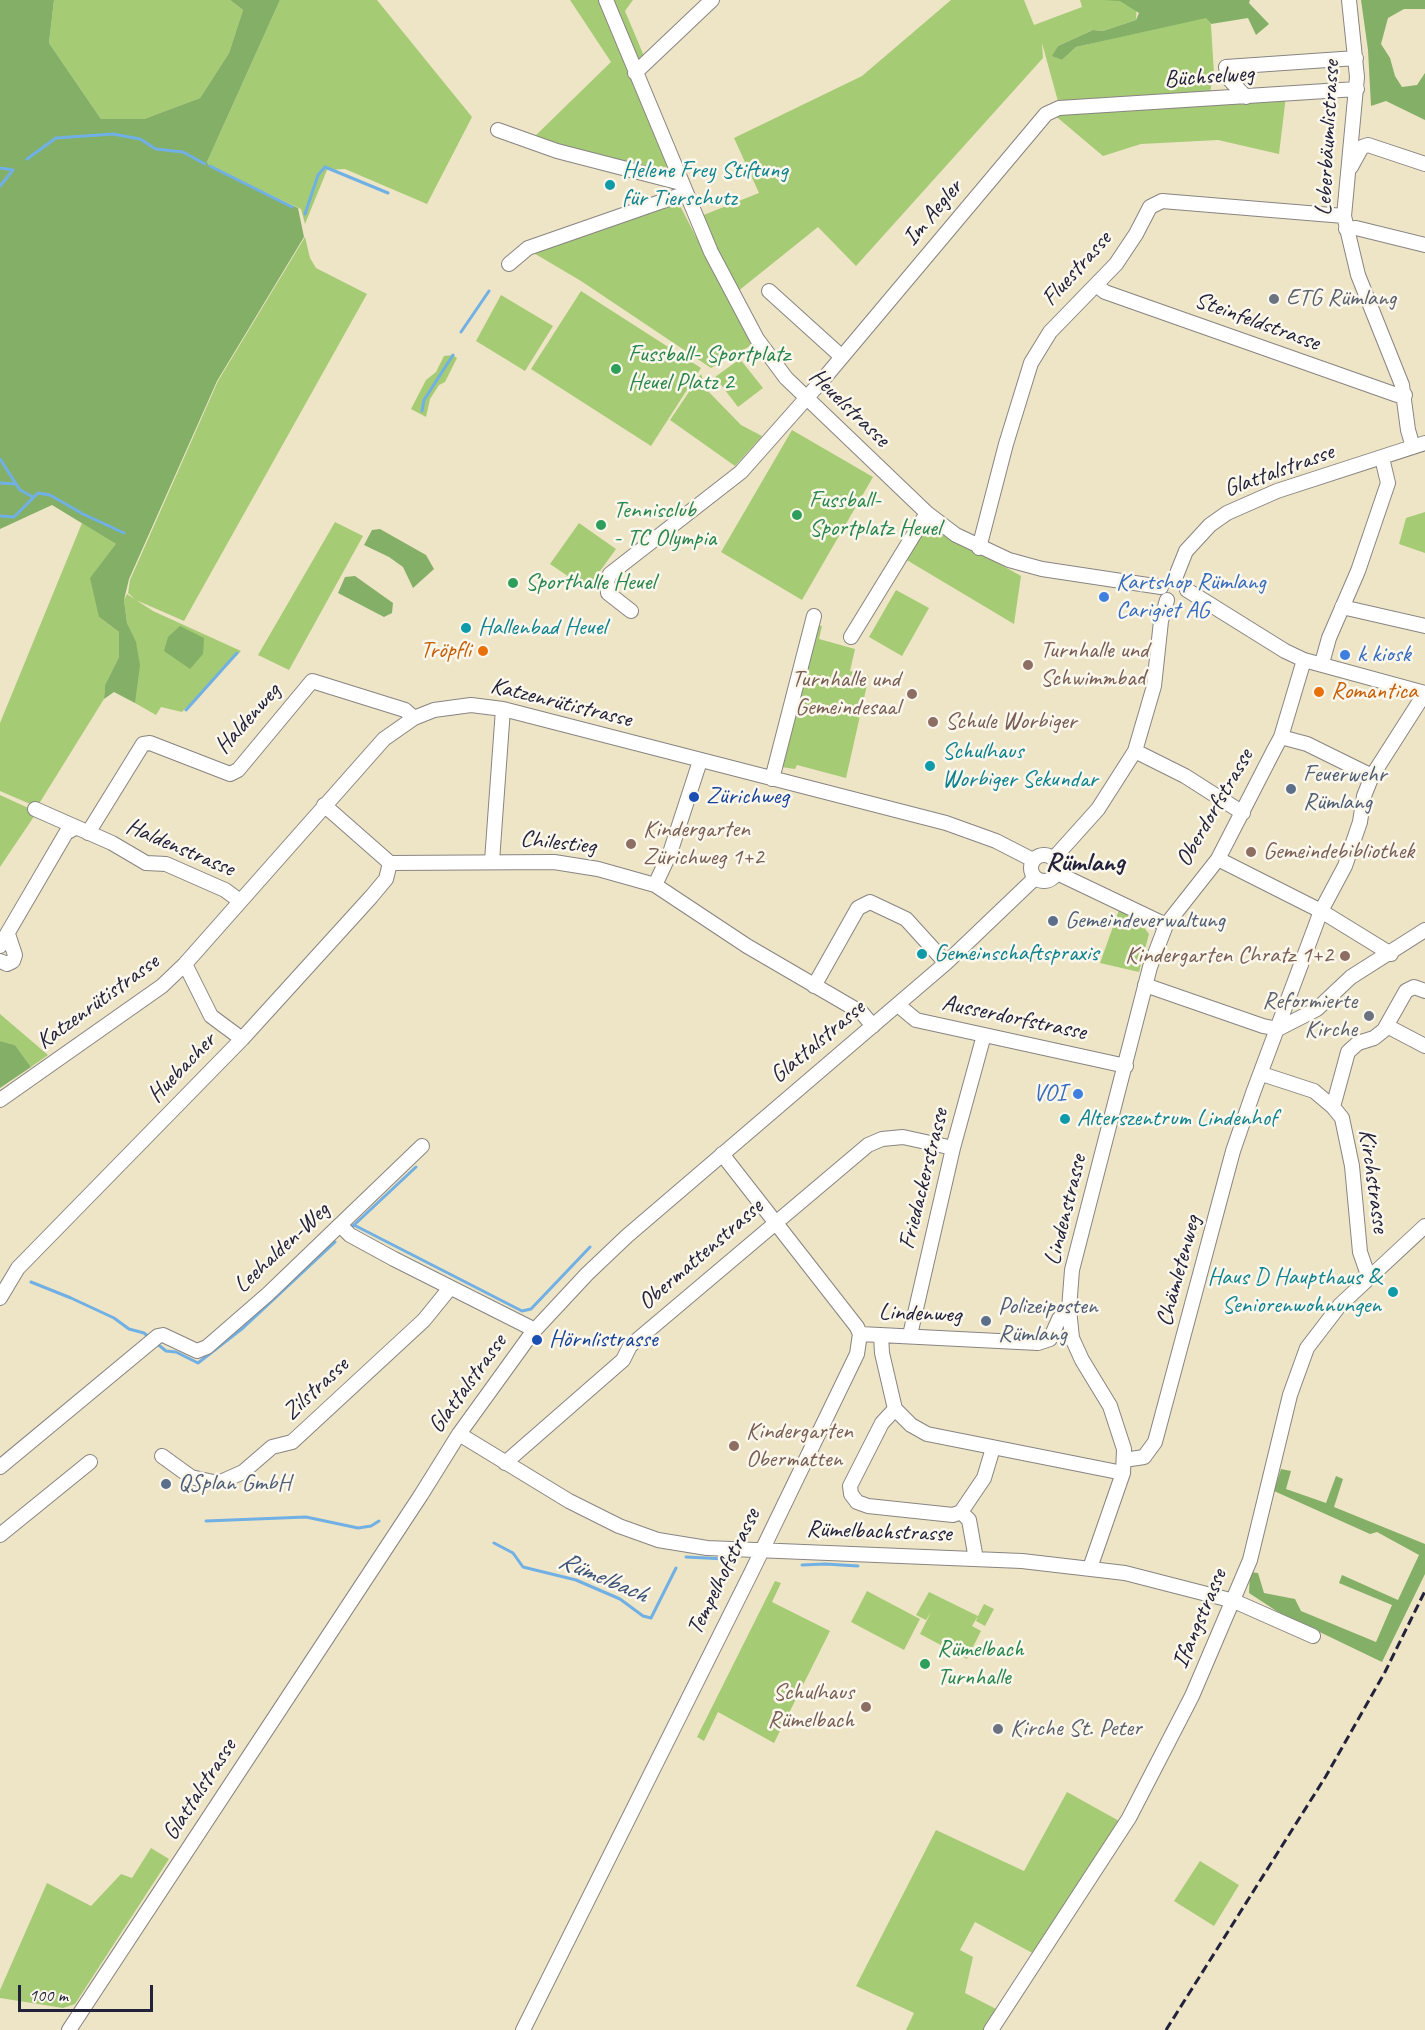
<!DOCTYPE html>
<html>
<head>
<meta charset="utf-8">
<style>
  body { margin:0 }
  #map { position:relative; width:1425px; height:2030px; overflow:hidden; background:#eee5c7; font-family:Caveat,sans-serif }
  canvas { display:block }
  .scale { position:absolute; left:18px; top:1985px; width:135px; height:27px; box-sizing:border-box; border:3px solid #22223b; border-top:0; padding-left:8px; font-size:18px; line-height:21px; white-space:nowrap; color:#22223b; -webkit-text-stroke:4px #fbf7ec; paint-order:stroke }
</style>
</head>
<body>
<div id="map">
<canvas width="1425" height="2030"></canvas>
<div class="scale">100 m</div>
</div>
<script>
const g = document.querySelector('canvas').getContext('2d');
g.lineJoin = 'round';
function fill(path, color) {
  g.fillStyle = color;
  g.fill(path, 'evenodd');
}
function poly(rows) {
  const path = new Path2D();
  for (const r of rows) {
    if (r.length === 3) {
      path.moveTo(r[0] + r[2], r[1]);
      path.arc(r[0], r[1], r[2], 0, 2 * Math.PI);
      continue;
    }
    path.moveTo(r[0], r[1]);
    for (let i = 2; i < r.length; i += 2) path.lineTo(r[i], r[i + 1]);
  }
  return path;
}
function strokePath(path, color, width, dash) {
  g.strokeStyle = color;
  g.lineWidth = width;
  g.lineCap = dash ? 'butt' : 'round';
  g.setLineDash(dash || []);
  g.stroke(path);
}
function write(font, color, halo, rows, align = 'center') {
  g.font = font + ' Caveat,sans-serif';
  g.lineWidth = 5;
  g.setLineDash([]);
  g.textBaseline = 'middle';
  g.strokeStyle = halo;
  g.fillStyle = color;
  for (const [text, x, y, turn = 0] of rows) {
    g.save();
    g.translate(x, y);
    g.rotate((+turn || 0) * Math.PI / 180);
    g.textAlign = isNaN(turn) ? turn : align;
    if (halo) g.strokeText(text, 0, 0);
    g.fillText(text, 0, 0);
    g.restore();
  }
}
fill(poly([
  [54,0,230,0,243,10,229,53,200,98,144,119,101,119,49,43],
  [280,0,377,0,472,117,427,204,345,169,327,170,305,224,301,209,210,167,207,162],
  [570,0,601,0,672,176,532,139,611,62],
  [609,0,633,0,625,11,644,56,638,69],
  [951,0,1024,0,1034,25,1082,7,1080,0,1137,0,1136,20,1103,31,1093,30,1058,46,1053,56,1062,60,1076,47,1206,17,1211,25,1214,74,1208,101,1286,96,1279,154,1218,140,1141,144,1103,156,1052,113,1059,105,1042,43,1043,58,856,266,818,227,737,292,701,216,759,193,734,138,862,76],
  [677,200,752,345,711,368,581,281,532,252],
  [305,237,310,258,316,268,367,294,184,621,136,600,128,593,130,580,218,381],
  [581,291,701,368,651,446,531,369],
  [501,295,553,326,525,371,476,341],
  [453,355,457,358,445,382,439,385,430,399,426,417,411,409,426,380,436,372,444,356],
  [740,359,763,388,738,407,715,377],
  [701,374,706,389,741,425,762,436,735,466,670,420],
  [792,430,873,477,802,600,721,552],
  [1425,512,1425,553,1399,544,1406,518],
  [335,522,363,536,289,670,258,655],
  [82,523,116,544,99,617,119,632,119,657,105,685,104,699,37,807,0,791,0,723],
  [579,523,616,549,587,589,550,564],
  [932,526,1021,576,1014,624,905,559,927,527],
  [896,590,929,608,902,656,869,637],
  [127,594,153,611,241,651,182,712,161,707,156,715,135,703,135,642,127,623,124,600],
  [817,625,822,626,819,639,855,649,850,671,869,676,846,778,797,765,795,769,781,767],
  [0,795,37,812,0,867],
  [1119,910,1142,925,1149,934,1139,972,1100,963],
  [0,1014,48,1055,31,1067,15,1045,0,1041],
  [775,1581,781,1583,772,1602,830,1631,774,1743,718,1712,704,1741,697,1737],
  [867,1591,920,1619,904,1650,851,1622],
  [929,1592,978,1616,984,1604,994,1609,985,1626,976,1621,978,1616,972,1626,981,1631,967,1659,920,1634,931,1612,926,1620,916,1615],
  [1067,1792,1121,1822,1038,1956,975,1922,960,1950,973,1957,965,1993,1002,2012,991,2030,906,2030,914,2013,856,1986,936,1830,1024,1871],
  [151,1848,169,1859,75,2004,63,2008,0,1998,0,1990,47,1883,91,1906,121,1874,132,1878],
  [1200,1861,1239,1885,1214,1926,1174,1901]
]), '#a6cb75');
fill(poly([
  [0,0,54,0,49,43,101,119,144,119,200,98,229,53,243,10,230,0,280,0,207,162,210,167,298,208,304,237,217,381,129,579,124,600,127,623,136,642,140,665,135,703,114,692,104,699,105,685,119,657,119,632,99,617,90,578,116,544,52,505,0,529],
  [1102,0,1250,0,1249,3,1269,24,1256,35,1248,18,1211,24,1206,18,1076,47,1062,60,1052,56,1058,46,1093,30,1103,31,1136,20,1139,13,1120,1],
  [1361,0,1425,0,1425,9,1404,9,1388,18,1381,44,1390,58,1395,76,1402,87,1417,85,1425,73,1425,120,1386,101,1371,106,1368,50],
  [380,529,426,555,434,569,413,588,403,567,389,557,364,545,372,530],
  [355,576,393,603,392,613,384,617,338,593,345,577],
  [180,626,204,638,203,654,190,669,164,651,168,637],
  [0,1041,15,1045,31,1067,0,1088],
  [1281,1469,1291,1471,1286,1489,1326,1503,1336,1476,1343,1479,1334,1507,1425,1544,1425,1574,1382,1662,1278,1612,1249,1593,1250,1572,1258,1573,1264,1593,1295,1599,1301,1611,1376,1642,1392,1605,1339,1583,1342,1575,1398,1600,1419,1555,1377,1532,1370,1534,1274,1491]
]), '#84af66');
strokePath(poly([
  [27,159,56,138,113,134,140,139,156,149,183,152,205,164],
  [210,166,292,207],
  [0,168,13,170],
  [0,186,13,170],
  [305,214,318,175,325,167,388,193],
  [461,332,489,291],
  [422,411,424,400,453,355],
  [0,459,20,490,33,497],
  [0,483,16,484],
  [0,516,14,517,38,493,50,495,83,514,124,533],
  [186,710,237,653],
  [354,1225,416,1167],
  [351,1227,354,1225,522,1311,531,1309,590,1247],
  [31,1282,71,1298,114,1318,129,1329,144,1333,150,1338],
  [155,1342,166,1351,176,1352,198,1363,243,1328,335,1242],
  [206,1521,306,1517,358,1528,371,1526,379,1521],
  [494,1543,513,1553,523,1567,576,1580,620,1599,643,1616,651,1618,676,1568],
  [686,1557,726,1559],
  [802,1565,825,1564,858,1566]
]), '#71b0e4', 3);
const minor = poly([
  [606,0,711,252,757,339,786,378,927,513,956,535,1009,560,1042,569,1161,587],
  [1349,0,1357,77,1344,216,1358,275,1402,385,1408,430,1413,447],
  [635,73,712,0],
  [1246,97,1228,78,1226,67,1356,58],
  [498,130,557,151,681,183],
  [1351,167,1362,147,1368,145,1425,164],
  [1346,229,1356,228,1425,245],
  [509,264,528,248,686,193],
  [1096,285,1105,292,1397,395,1405,395],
  [769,291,842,357],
  [979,548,1006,444,1031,363,1050,332,1116,264,1136,234,1150,207,1162,201,1344,216],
  [1176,576,1186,551,1210,525,1227,513,1277,491,1425,443],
  [1187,590,1285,651,1304,660,1425,693],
  [1342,607,1425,626],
  [631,611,608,593,607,581,610,574,741,472,826,376,1046,114,1059,108,1357,89],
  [851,637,927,513],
  [1322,663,1329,638,1358,571,1388,483,1382,458],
  [1281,737,1307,744,1372,776],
  [1135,751,1185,776,1243,813],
  [772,779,814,616],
  [324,805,390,863,554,862,598,869,655,885,747,946,862,1013,873,1026],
  [35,809,112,843,146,863,166,864,225,890,240,901],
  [88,833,143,744,150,743,230,774,238,770,312,681,405,710,414,718],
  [1044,868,13],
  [1054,858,1098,809,1135,751,1154,686,1161,621,1167,600],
  [1218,859,1321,911,1391,954],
  [492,861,503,709],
  [1057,873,1166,925],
  [655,885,670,853,700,761],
  [0,946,66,833,75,828],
  [0,961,7,964,13,961,15,955,8,934],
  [185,964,211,1016,242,1039],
  [1145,985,1263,1026,1278,1029],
  [814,986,858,908,870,902,906,919,946,963],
  [898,1005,916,1020,1126,1066],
  [1387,1026,1425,1046],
  [1278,1029,1317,1009,1351,977,1425,930],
  [1262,1074,1314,1091,1333,1107,1342,1118,1352,1166,1360,1252,1369,1278],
  [0,1100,162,986,185,964,384,739,414,718,434,710,471,705,503,709,946,823,996,841,1033,860],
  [1333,1107,1348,1052,1358,1043,1374,1038,1384,1030,1406,991,1414,987,1425,991],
  [340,1225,350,1235,394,1259,535,1330],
  [0,1298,18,1268,242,1039,371,897,386,879,390,863],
  [860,1334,1038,1343,1050,1339,1059,1319,1069,1309],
  [881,1335,882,1353,895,1409,911,1425,927,1434,1123,1473],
  [910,1335,953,1148,984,1035],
  [895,1409,882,1423,850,1486,851,1494,857,1502,868,1506,953,1515,961,1512,984,1478,993,1448],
  [459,1434,569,1501,619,1526,658,1540,707,1548,1022,1561,1125,1573,1234,1601,1313,1636],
  [162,1456,191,1477,213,1482,223,1481,243,1472,272,1447,292,1442,424,1320,450,1288],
  [1124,1460,1144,1457,1155,1442,1233,1151,1253,1093,1321,911,1345,866,1360,822,1364,796,1372,776,1425,693],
  [505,1463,623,1360,630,1346,868,1145,882,1139,903,1137,953,1148],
  [0,1467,158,1336,163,1335,197,1351,207,1347,268,1294,422,1146],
  [961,1512,969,1520,976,1559],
  [0,1535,90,1462],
  [1090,1568,1123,1473,1124,1449,1110,1406,1082,1360,1072,1338,1069,1309,1072,1270,1150,967,1166,925,1218,859,1274,750,1281,737,1304,660],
  [69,2030,421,1495,459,1434,532,1333,587,1274,627,1236,946,963,1035,878],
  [523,2030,752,1571,857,1354,860,1334,857,1327,722,1154],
  [991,2030,1129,1818,1192,1696,1250,1560,1290,1395,1307,1348,1340,1305,1425,1226]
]);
strokePath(minor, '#888481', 16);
strokePath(minor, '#fff', 14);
strokePath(poly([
  [1166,2030,1326,1776,1385,1672,1425,1591]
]), '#22223b', 3, [9, 4.5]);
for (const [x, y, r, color] of [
  [610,185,6,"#0f9aa8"],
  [1274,299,6,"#6b7280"],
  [616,369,6,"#2e9e5b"],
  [797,515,6,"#2e9e5b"],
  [601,525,6,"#2e9e5b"],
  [513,583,6,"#2e9e5b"],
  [1104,597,6,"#3f7fe0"],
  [466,628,6,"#0f9aa8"],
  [483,651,6,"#e8710a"],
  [1345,655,6,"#3f7fe0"],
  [1028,665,6,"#8d6e63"],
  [1319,692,6,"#e8710a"],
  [912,694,6,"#8d6e63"],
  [933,722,6,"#8d6e63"],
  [930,766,6,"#0f9aa8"],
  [1291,789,6,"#5c6f8a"],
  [694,797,6,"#1a4fb4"],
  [631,844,6,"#8d6e63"],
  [1251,852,6,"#8d6e63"],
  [1053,921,6,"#5c6f8a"],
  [922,954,6,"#0f9aa8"],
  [1345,956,6,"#8d6e63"],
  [1369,1016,6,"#6b7280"],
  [1078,1094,6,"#3f7fe0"],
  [1065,1119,6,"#0f9aa8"],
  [1393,1292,6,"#0f9aa8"],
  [986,1321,6,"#5c6f8a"],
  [537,1340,6,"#1a4fb4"],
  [734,1446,6,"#8d6e63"],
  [166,1484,6,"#5c6f8a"],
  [925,1664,6,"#2e9e5b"],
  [866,1707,6,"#8d6e63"],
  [998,1729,6,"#6b7280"]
]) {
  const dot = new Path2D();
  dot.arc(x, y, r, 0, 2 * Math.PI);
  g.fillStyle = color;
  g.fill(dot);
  strokePath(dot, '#fbf7ec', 2);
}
write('24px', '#22223b', '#fbf7ec', [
  ["Büchselweg",1209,77,-4],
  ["Leberbäumlistrasse",1328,138,-87],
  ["Im Aegler",933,213,-50],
  ["Fluestrasse",1077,269,-48],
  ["Steinfeldstrasse",1257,322,20],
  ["Heuelstrasse",849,408,44],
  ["Glattalstrasse",1279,471,-20],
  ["Katzenrütistrasse",561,703,14],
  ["Haldenweg",248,719,-48],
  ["Oberdorfstrasse",1215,808,-60],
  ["Chilestieg",558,843,6],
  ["Haldenstrasse",180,848,23],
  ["Katzenrütistrasse",98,1002,-36],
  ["Ausserdorfstrasse",1014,1018,12],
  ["Glattalstrasse",818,1042,-40],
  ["Huebacher",182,1068,-46],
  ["Friedackerstrasse",924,1179,-76],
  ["Kirchstrasse",1373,1181,82],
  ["Lindenstrasse",1066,1210,-76],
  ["Leehalden-Weg",282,1248,-43],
  ["Obermattenstrasse",701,1255,-41],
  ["Chämletenweg",1179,1271,-75],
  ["Lindenweg",920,1314,2],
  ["Glattalstrasse",468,1384,-54],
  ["Zilstrasse",316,1389,-43],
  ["Rümelbachstrasse",879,1532,2],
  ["Tempelhofstrasse",724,1572,-64],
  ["Ifangstrasse",1200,1619,-67],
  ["Glattalstrasse",200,1790,-57]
]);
write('24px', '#0d838f', '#fbf7ec', [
  ["Helene Frey Stiftung",622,171],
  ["für Tierschutz",622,199],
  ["Hallenbad Heuel",478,628],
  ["Schulhaus",942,752],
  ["Worbiger Sekundar",942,780],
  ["Gemeinschaftspraxis",934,954],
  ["Alterszentrum Lindenhof",1077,1119],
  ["Haus D Haupthaus &",1381,1278,"right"],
  ["Seniorenwohnungen",1381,1306,"right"]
], 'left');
write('24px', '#5b616d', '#fbf7ec', [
  ["ETG Rümlang",1286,299],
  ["Reformierte",1357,1002,"right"],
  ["Kirche",1357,1030,"right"],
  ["Kirche St. Peter",1010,1729]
], 'left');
write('24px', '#27864d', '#fbf7ec', [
  ["Fussball- Sportplatz",628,355],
  ["Heuel Platz 2",628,383],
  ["Fussball-",809,501],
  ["Sportplatz Heuel",809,529],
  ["Tennisclub",613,511],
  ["- TC Olympia",613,539],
  ["Sporthalle Heuel",525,583],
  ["Rümelbach",937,1650],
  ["Turnhalle",937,1678]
], 'left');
write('24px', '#366cbe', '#fbf7ec', [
  ["Kartshop Rümlang",1116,583],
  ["Carigiet AG",1116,611],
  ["k kiosk",1357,655],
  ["VOI",1066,1094,"right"]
], 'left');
write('24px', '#c56008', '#fbf7ec', [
  ["Tröpfli",471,651],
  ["Romantica",1331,692,"left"]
], 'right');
write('24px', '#785e54', '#fbf7ec', [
  ["Turnhalle und",1040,651],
  ["Schwimmbad",1040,679],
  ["Turnhalle und",900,680,"right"],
  ["Gemeindesaal",900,708,"right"],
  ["Schule Worbiger",945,722],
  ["Kindergarten",643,830],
  ["Zürichweg 1+2",643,858],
  ["Gemeindebibliothek",1263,852],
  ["Kindergarten Chratz 1+2",1333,956,"right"],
  ["Kindergarten",746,1432],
  ["Obermatten",746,1460],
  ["Schulhaus",854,1693,"right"],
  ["Rümelbach",854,1721,"right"]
], 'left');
write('24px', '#4e5e75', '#fbf7ec', [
  ["Feuerwehr",1303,775],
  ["Rümlang",1303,803],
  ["Gemeindeverwaltung",1065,921],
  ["Polizeiposten",998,1307],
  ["Rümlang",998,1335],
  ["QSplan GmbH",178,1484]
], 'left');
write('24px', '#164399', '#fbf7ec', [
  ["Zürichweg",706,797],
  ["Hörnlistrasse",549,1340]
], 'left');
write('italic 26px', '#3e5476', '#fbf7ec', [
  ["Rümelbach",603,1578,23]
]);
write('bold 27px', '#22223b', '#fbf7ec', [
  ["Rümlang",1085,863]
]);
</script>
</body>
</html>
